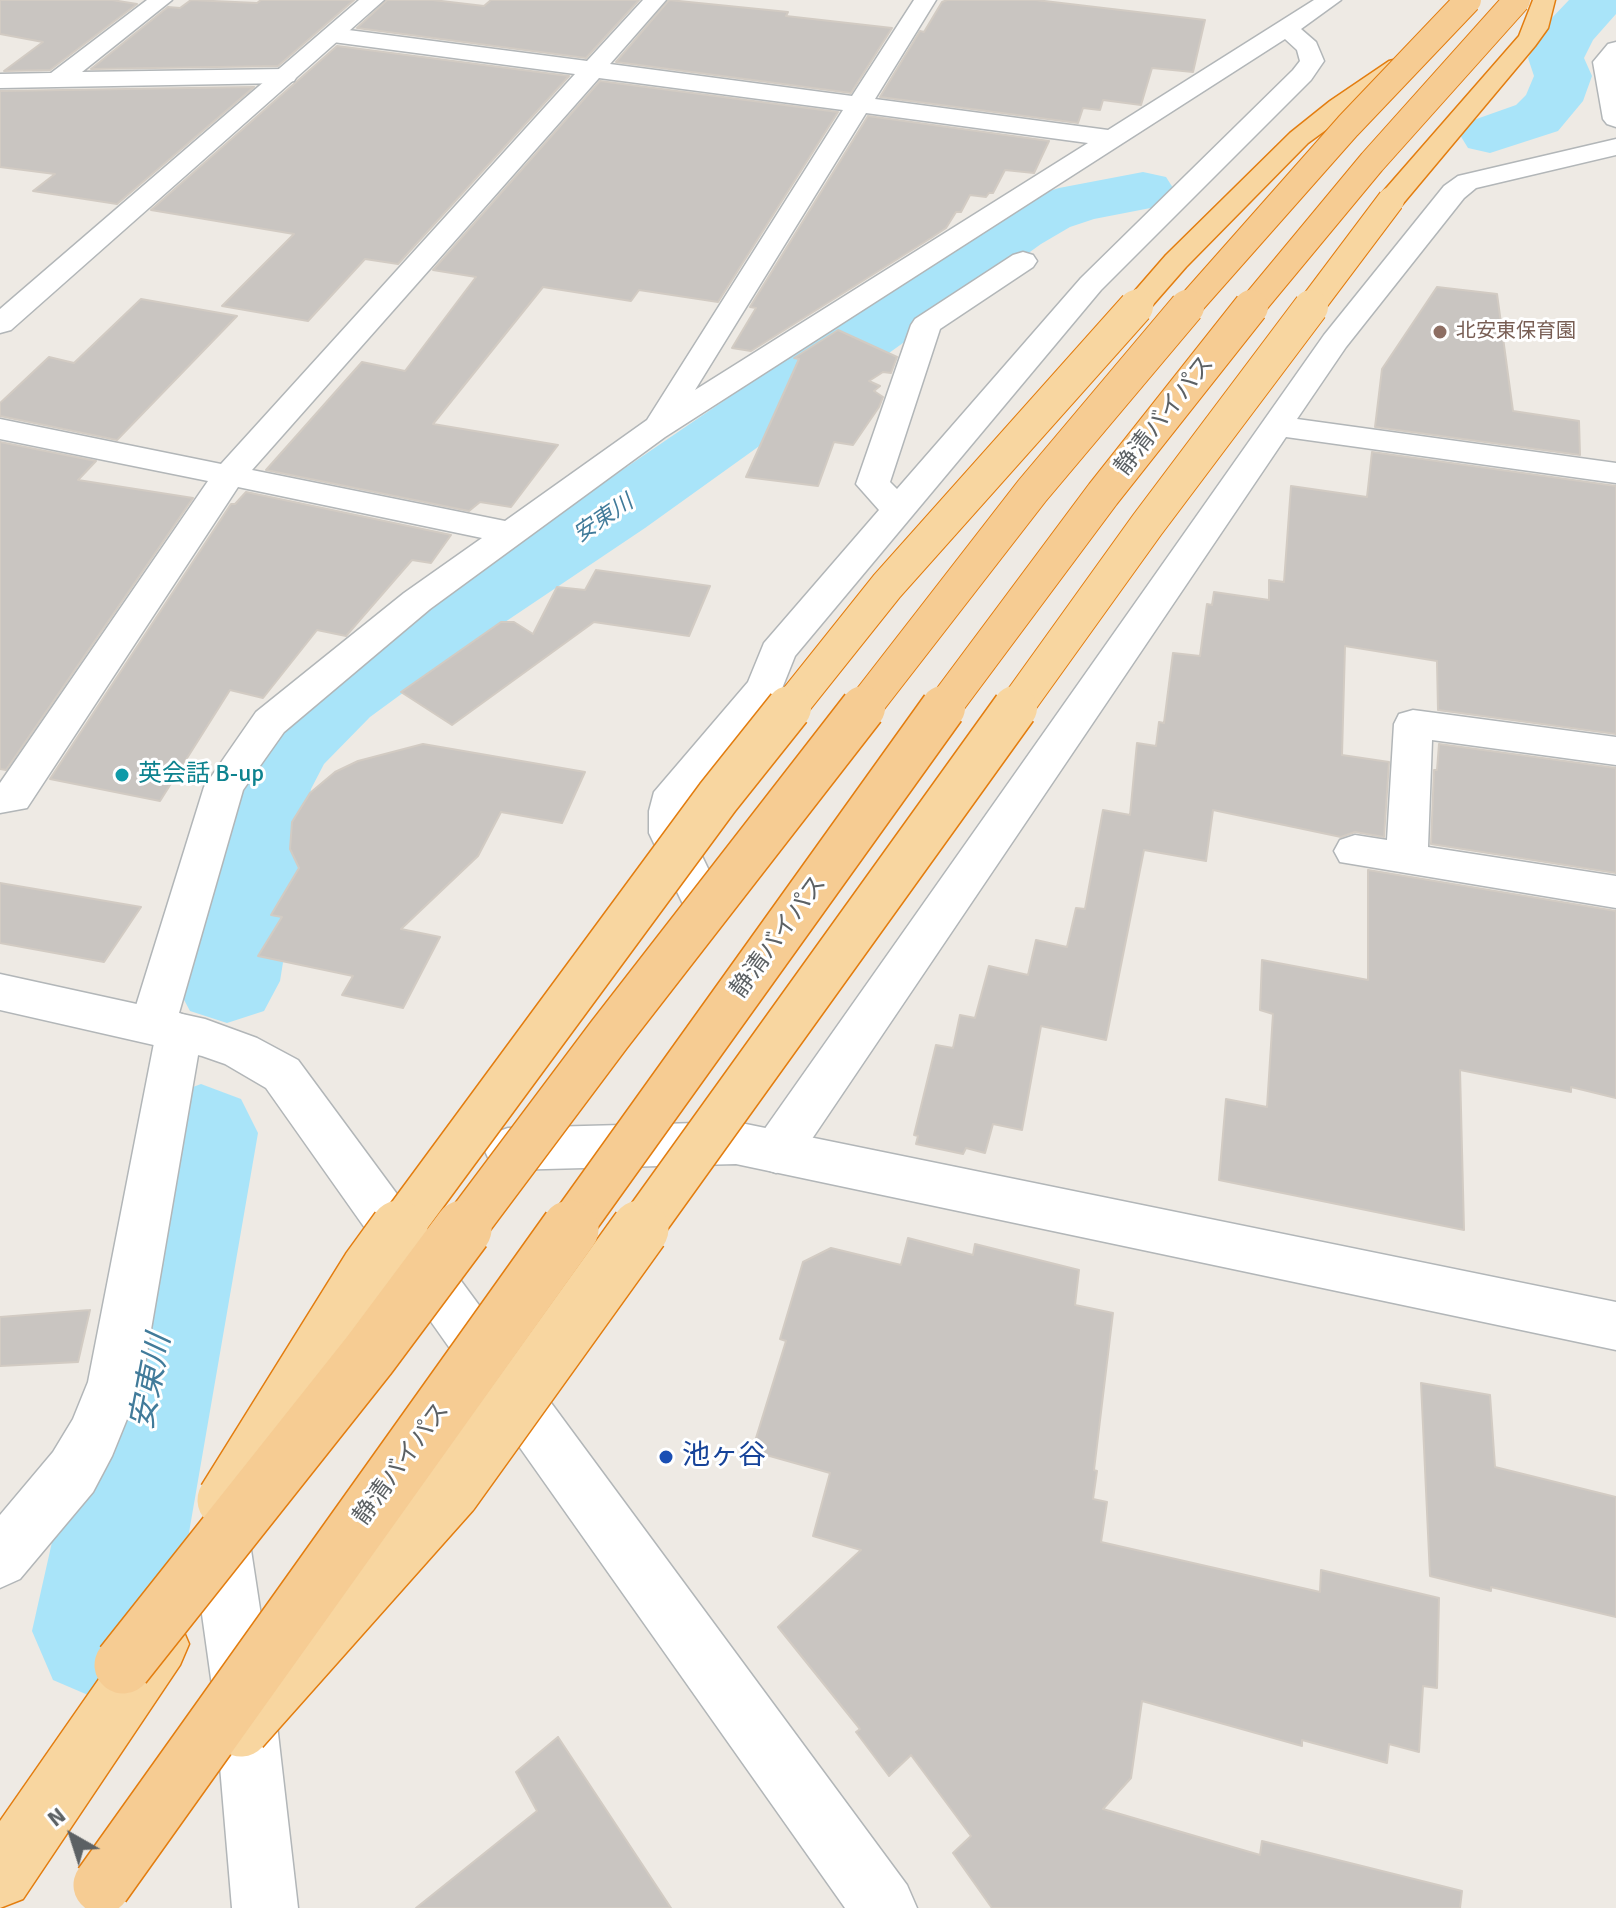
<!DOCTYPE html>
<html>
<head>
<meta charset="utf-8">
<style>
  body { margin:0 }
  #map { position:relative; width:1616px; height:1908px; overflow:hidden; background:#eeeae4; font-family:Signika,sans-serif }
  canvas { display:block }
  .north { position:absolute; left:32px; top:1796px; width:80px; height:80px; -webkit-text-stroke:6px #fff; paint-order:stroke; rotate:321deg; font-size:22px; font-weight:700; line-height:32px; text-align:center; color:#5c6164 }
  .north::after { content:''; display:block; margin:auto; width:28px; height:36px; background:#5c6164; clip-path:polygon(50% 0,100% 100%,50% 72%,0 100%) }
</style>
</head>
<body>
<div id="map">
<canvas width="1616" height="1908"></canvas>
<div class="north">N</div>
</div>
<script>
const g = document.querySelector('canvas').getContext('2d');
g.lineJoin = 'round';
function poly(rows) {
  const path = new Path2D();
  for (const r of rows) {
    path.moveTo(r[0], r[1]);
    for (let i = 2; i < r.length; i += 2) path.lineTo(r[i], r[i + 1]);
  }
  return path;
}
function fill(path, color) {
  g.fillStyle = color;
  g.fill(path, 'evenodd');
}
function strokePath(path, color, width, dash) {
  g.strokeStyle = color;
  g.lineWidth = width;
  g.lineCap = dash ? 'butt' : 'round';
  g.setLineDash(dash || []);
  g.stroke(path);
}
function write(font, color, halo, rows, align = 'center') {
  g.font = font + ' Signika,"Noto Sans JP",sans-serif';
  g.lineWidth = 6;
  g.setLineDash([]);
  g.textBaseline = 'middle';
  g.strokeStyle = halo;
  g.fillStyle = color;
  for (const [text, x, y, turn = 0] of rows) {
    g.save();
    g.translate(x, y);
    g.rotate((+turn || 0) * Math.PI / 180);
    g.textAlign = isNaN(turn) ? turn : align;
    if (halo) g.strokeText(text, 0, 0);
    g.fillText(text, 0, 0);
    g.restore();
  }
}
fill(poly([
  [1569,0,1616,0,1616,14,1593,40,1584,58,1592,76,1583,101,1558,131,1490,153,1468,148,1460,135,1468,122,1516,105,1526,95,1534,76,1528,58,1548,22,1569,0],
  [1143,172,1166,177,1175,191,1166,205,1094,219,1070,227,1041,244,645,528,441,665,370,717,324,764,311,789,280,981,264,1011,227,1023,190,1011,174,981,215,789,256,720,306,673,379,623,587,494,995,216,1024,199,1059,188,1143,172],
  [201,1084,241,1099,258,1133,172,1631,151,1680,102,1701,53,1680,32,1631,144,1133,161,1099,201,1084]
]), '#a9e4f9');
const building = poly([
  [0,0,112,0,137,4,50,70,4,71,43,42,0,34,0,0],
  [191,0,257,3,261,0,354,0,278,66,91,69,168,7,180,8,191,0],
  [387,0,433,0,484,6,491,0,639,0,586,58,357,28,387,0],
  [669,0,788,12,786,16,892,28,851,93,616,62,669,0],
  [947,0,1036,0,1205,20,1193,72,1152,68,1141,105,1103,100,1100,110,1083,108,1078,123,880,97,920,31,924,32,942,2,947,0],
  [337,46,569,76,398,264,365,259,308,321,222,306,294,234,151,210,337,46],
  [600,81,838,112,718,302,639,290,631,301,543,287,433,424,558,445,511,507,480,502,469,511,266,470,362,362,405,371,476,277,433,270,600,81],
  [254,87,117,204,33,191,55,174,0,167,0,91,254,87],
  [868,116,1049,141,1034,173,1005,170,993,193,989,193,986,197,970,195,961,212,956,212,946,228,931,238,751,351,732,348,756,308,750,307,868,116],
  [1437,287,1497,294,1513,411,1579,421,1580,455,1375,427,1382,369,1437,287],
  [141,299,237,316,117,440,0,416,0,403,49,357,74,363,141,299],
  [838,330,897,357,891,373,883,372,869,381,880,386,874,391,883,397,879,407,853,445,834,442,818,486,746,477,799,359,794,358,838,330],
  [0,442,96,461,78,480,193,498,6,770,0,769,0,442],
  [1372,452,1616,486,1616,734,1438,710,1437,661,1345,646,1342,755,1389,762,1384,837,1355,832,1341,837,1213,810,1206,861,1144,850,1106,1040,1041,1026,1022,1130,993,1124,985,1153,966,1148,963,1154,916,1144,918,1136,914,1135,936,1045,953,1048,960,1015,975,1018,989,966,1028,975,1036,940,1067,947,1076,908,1085,909,1103,810,1130,815,1137,743,1156,746,1159,722,1164,723,1173,653,1200,656,1207,604,1212,605,1214,592,1269,600,1269,580,1284,582,1291,486,1367,497,1372,452],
  [246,492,451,535,431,563,412,560,346,636,317,630,263,698,230,690,160,801,50,779,231,504,235,504,246,492],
  [596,570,710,586,689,636,594,622,452,725,401,692,501,622,514,622,533,634,557,587,585,590,596,570],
  [423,744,585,772,562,823,501,812,478,856,401,929,440,937,403,1008,342,995,353,976,258,956,282,917,271,915,299,868,290,849,292,822,310,793,335,772,358,761,423,744],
  [1439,744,1616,768,1616,873,1431,844,1434,770,1437,770,1439,744],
  [1368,870,1616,911,1616,1098,1571,1087,1571,1092,1460,1070,1464,1230,1219,1180,1226,1099,1267,1107,1273,1014,1260,1010,1262,960,1368,980,1368,870],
  [0,883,141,907,104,962,0,943,0,883],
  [908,1238,973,1255,975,1244,1079,1270,1075,1305,1113,1313,1094,1470,1097,1471,1093,1499,1107,1502,1101,1542,1320,1592,1321,1570,1439,1598,1437,1688,1423,1686,1419,1752,1389,1744,1387,1763,1302,1740,1302,1746,1142,1701,1131,1778,1103,1809,1260,1855,1262,1841,1462,1891,1460,1908,992,1908,953,1853,971,1836,911,1755,889,1776,856,1732,860,1729,778,1627,861,1550,813,1536,830,1473,752,1451,786,1341,780,1339,803,1262,831,1248,901,1265,908,1238],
  [90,1310,78,1362,0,1366,0,1317,90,1310],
  [1421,1383,1490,1395,1495,1467,1616,1497,1616,1617,1491,1587,1491,1591,1430,1576,1421,1383],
  [558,1737,671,1908,416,1908,537,1811,516,1772,558,1737]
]);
fill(building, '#c9c5c1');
strokePath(building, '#d2cbc3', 2);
const minor = poly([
  [147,0,172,0,82,72,285,69,294,71,297,76,294,81,285,83,0,88,0,74,51,73,147,0],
  [643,0,666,0,610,64,852,96,914,0,936,0,875,99,1108,130,1314,0,1341,0,1301,29,1316,42,1324,61,1311,80,1101,290,795,656,779,696,693,797,689,811,691,833,723,900,717,912,702,916,687,912,681,900,649,833,649,811,654,792,748,682,764,643,879,510,856,484,911,325,915,319,1013,255,1023,252,1033,255,1037,261,1033,267,940,329,890,482,897,489,1081,278,1293,70,1300,61,1297,50,1285,39,665,437,430,609,284,732,243,790,179,1013,195,1019,202,1032,142,1382,112,1456,93,1492,20,1579,0,1588,0,1515,53,1452,73,1419,88,1382,154,1043,137,1038,130,1025,204,787,256,712,404,593,482,538,238,487,27,808,0,813,0,783,208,481,0,439,0,419,221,464,575,74,333,42,325,40,321,35,325,30,333,28,587,61,643,0],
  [599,78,843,110,647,420,505,521,252,470,599,78],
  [866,113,1088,143,695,390,866,113],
  [1616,42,1616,127,1607,124,1603,119,1593,62,1608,44,1616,42],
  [1616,139,1616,155,1476,188,1464,198,1346,347,1297,419,1616,463,1616,483,1286,437,793,1167,776,1173,759,1167,752,1152,759,1137,1324,335,1444,186,1458,176,1616,139],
  [1413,710,1616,737,1616,765,1432,740,1428,847,1616,876,1616,908,1340,862,1334,851,1340,840,1355,835,1387,840,1394,724,1399,714,1413,710],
  [222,1521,242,1530,251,1550,275,1707,298,1908,232,1908,215,1707,193,1550,202,1530,222,1521]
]);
const tertiary = poly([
  [359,0,384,0,11,330,0,333,0,309,359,0],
  [0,974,205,1019,257,1038,298,1060,907,1885,917,1908,845,1908,266,1088,225,1064,202,1056,0,1010,0,974],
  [736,1122,1616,1302,1616,1350,736,1164,508,1170,491,1164,484,1149,491,1134,508,1128,736,1122]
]);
const trunk = poly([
  [1533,0,1555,0,1548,28,1535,46,1401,206,1381,206,1377,200,1381,194,1519,36,1533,0],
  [1398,59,1407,61,1410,66,1407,71,1308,143,1186,267,1151,307,1141,310,1131,307,1126,301,1166,255,1290,133,1330,101,1389,61,1398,59],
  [159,1614,180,1623,189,1644,180,1665,23,1899,0,1908,0,1821,138,1623,159,1614]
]);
strokePath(minor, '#b2b6b8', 3);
strokePath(tertiary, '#b2b6b8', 3);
strokePath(trunk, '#e37d0f', 3);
fill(minor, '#fff');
fill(tertiary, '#fff');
fill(trunk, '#f8d6a0');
const trunkBridgeFar3 = poly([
  [1134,309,1141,301],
  [1309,309,1391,200]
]);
const trunkBridgeFar2 = poly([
  [788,710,887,586,1136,307],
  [1014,710,1147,525,1311,307]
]);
const trunkBridgeFar1 = poly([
  [398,1231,718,797,789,708],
  [639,1231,1015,708]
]);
const trunkBridge = poly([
  [226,1500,370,1269,399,1229],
  [241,1728,451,1492,640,1229]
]);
const motorwayBridgeFar3 = poly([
  [1186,309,1348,126,1468,0],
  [1250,309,1372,162,1517,0]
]);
const motorwayBridgeFar2 = poly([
  [862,710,1032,491,1187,307],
  [942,710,1103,494,1251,307]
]);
const motorwayBridgeFar1 = poly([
  [462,1231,609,1035,863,708],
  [568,1231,943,708]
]);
const motorwayBridge = poly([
  [123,1665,369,1355,463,1229],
  [102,1885,570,1229]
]);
strokePath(trunkBridgeFar3, '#e37d0f', 28, []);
strokePath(trunkBridgeFar2, '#e37d0f', 36, []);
strokePath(trunkBridgeFar1, '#e37d0f', 47, []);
strokePath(trunkBridge, '#e37d0f', 60, []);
strokePath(motorwayBridgeFar3, '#e37d0f', 28, []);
strokePath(motorwayBridgeFar2, '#e37d0f', 36, []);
strokePath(motorwayBridgeFar1, '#e37d0f', 47, []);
strokePath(motorwayBridge, '#e37d0f', 60, []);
strokePath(trunkBridgeFar3, '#f8d6a0', 26);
strokePath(trunkBridgeFar2, '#f8d6a0', 34);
strokePath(trunkBridgeFar1, '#f8d6a0', 44);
strokePath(trunkBridge, '#f8d6a0', 57);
strokePath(motorwayBridgeFar3, '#f6cc93', 26);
strokePath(motorwayBridgeFar2, '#f6cc93', 34);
strokePath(motorwayBridgeFar1, '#f6cc93', 44);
strokePath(motorwayBridge, '#f6cc93', 57);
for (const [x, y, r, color] of [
  [1440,332,8,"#8d6e63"],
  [122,775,8,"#0f9aa8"],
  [666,1457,8,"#1a4fb4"]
]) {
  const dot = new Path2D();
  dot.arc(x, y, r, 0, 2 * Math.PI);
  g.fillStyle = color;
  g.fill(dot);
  strokePath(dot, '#fff', 3);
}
write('20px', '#785e54', '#fff', [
  ["北安東保育園",1456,332]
], 'left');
write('italic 22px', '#417b9a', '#fff', [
  ["安東川",604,519,-34]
]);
write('24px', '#5c6164', '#fff', [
  ["静清バイパス",1165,416,-52],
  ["静清バイパス",779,937,-54],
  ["静清バイパス",402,1464,-54]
]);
write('24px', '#0d838f', '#fff', [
  ["英会話 B-up",138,775]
], 'left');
write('28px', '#164399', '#fff', [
  ["池ヶ谷",682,1457]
], 'left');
write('italic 32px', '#417b9a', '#fff', [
  ["安東川",152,1382,-79]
]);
</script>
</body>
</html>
